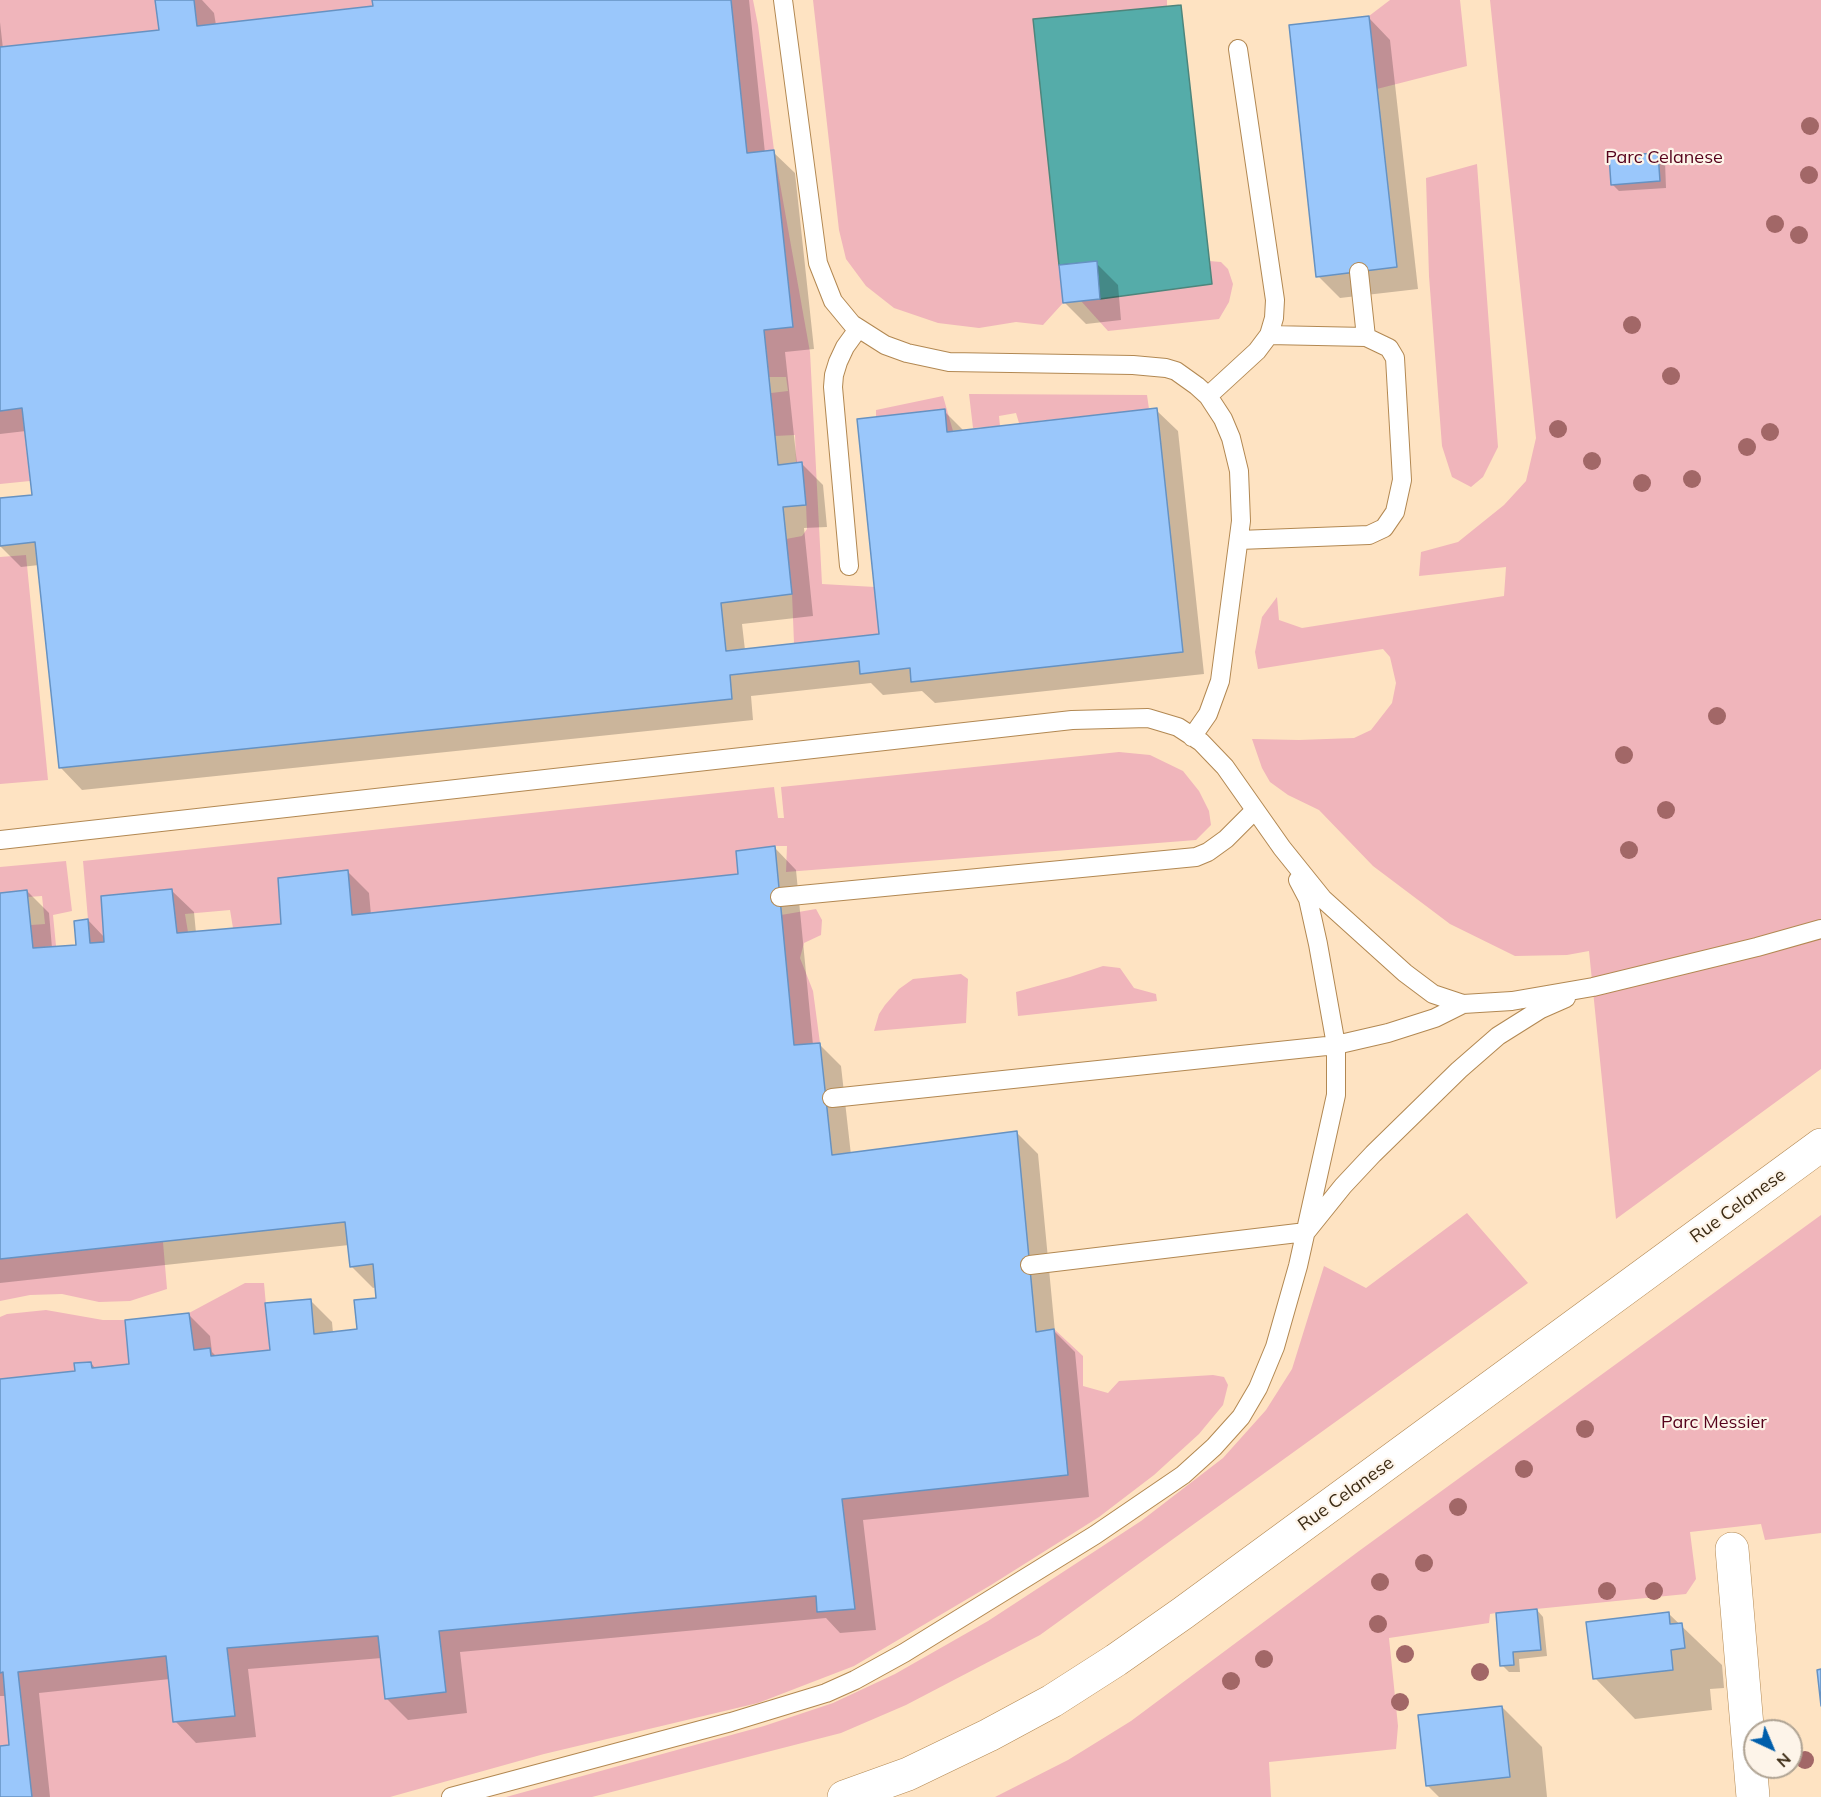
<!DOCTYPE html>
<html>
<head>
<meta charset="utf-8">
<style>
  body { margin:0 }
  #map { position:relative; width:1821px; height:1797px; overflow:hidden; background:#fee3c2; font-family:Mulish,sans-serif }
  canvas { display:block }
  .north { position:absolute; left:1743px; top:1719px; width:60px; height:60px; box-sizing:border-box; background:#fdf4e9; border:2px solid #afa393; border-radius:50%; rotate:136deg; font-size:16px; font-weight:700; line-height:24px; text-align:center; color:#3b2a13 }
  .north::after { content:''; display:block; margin:auto; width:21px; height:27px; background:#005eab; clip-path:polygon(50% 0,100% 100%,50% 72%,0 100%) }
</style>
</head>
<body>
<div id="map">
<canvas width="1821" height="1797"></canvas>
<div class="north">N</div>
</div>
<script>
const g = document.querySelector('canvas').getContext('2d');
g.lineJoin = 'round';
function fill(path, color) {
  g.fillStyle = color;
  g.fill(path, 'evenodd');
}
function poly(rows) {
  const path = new Path2D();
  for (const r of rows) {
    path.moveTo(r[0], r[1]);
    for (let i = 2; i < r.length; i += 2) path.lineTo(r[i], r[i + 1]);
  }
  return path;
}
function strokePath(path, color, width, dash) {
  g.strokeStyle = color;
  g.lineWidth = width;
  g.lineCap = dash ? 'butt' : 'round';
  g.setLineDash(dash || []);
  g.stroke(path);
}
function write(font, color, halo, rows, align = 'center') {
  g.font = font + ' Mulish,sans-serif';
  g.lineWidth = 4.5;
  g.setLineDash([]);
  g.textBaseline = 'middle';
  g.strokeStyle = halo;
  g.fillStyle = color;
  for (const [text, x, y, turn = 0] of rows) {
    g.save();
    g.translate(x, y);
    g.rotate((+turn || 0) * Math.PI / 180);
    g.textAlign = isNaN(turn) ? turn : align;
    if (halo) g.strokeText(text, 0, 0);
    g.fillText(text, 0, 0);
    g.restore();
  }
}
fill(poly([
  [0,0,155,0,159,30,0,47],
  [194,0,372,0,373,6,197,26],
  [731,0,753,0,758,25,774,150,810,352,822,584,875,587,879,634,794,643,792,594,786,539,802,536,807,529,806,505,802,462,796,462,795,435,775,436,771,393,788,391,786,377,769,377,764,330,793,327,774,150,747,153],
  [813,0,1167,0,1167,7,1033,19,1063,303,1043,325,1016,322,979,328,938,323,894,308,866,286,846,259,839,230],
  [1390,0,1460,0,1467,66,1377,89,1369,16],
  [1490,0,1821,0,1821,1069,1616,1219,1589,951,1567,955,1515,956,1450,924,1373,866,1319,810,1288,795,1270,782,1262,768,1252,739,1299,740,1354,738,1371,730,1392,703,1396,683,1390,657,1383,649,1258,669,1255,652,1262,617,1277,597,1279,620,1302,628,1504,596,1506,567,1419,576,1421,552,1458,542,1504,505,1526,481,1536,438],
  [1477,164,1498,447,1483,477,1471,487,1452,477,1442,446,1429,276,1426,178],
  [1209,261,1221,262,1228,269,1233,284,1229,302,1219,319,1108,331,1081,301,1211,284],
  [969,394,1147,395,1149,409,1019,423,1016,413,999,416,1000,426,973,428],
  [943,396,953,431,947,432,944,409,876,417,876,410],
  [22,408,30,481,0,484,0,411],
  [26,555,48,780,0,784,0,557],
  [1119,752,1150,755,1183,771,1199,791,1209,811,1211,825,1196,840,786,872,787,846,775,846,736,851,738,874,352,915,347,870,279,878,281,924,233,928,230,910,185,914,188,932,177,933,172,889,101,896,104,942,90,943,83,861,774,787,778,818,784,818,781,787],
  [66,861,72,911,53,915,56,946,33,948,31,925,45,924,42,896,28,897,27,890,0,893,0,867],
  [816,909,822,920,821,935,804,943,800,958,813,991,820,1043,794,1045,781,915],
  [1103,966,1120,968,1134,988,1156,994,1157,1001,1018,1016,1016,992,1070,977],
  [961,974,968,979,966,1023,874,1031,879,1014,885,1005,899,989,913,979],
  [1467,1213,1528,1283,1040,1635,906,1705,841,1733,592,1797,506,1797,764,1726,833,1703,895,1674,988,1621,1141,1521,1223,1458,1266,1410,1292,1369,1324,1266,1366,1288],
  [1821,1215,1821,1533,1765,1540,1761,1524,1690,1532,1696,1579,1686,1594,1496,1613,1490,1614,1489,1623,1389,1638,1398,1726,1396,1749,1269,1762,1271,1797,995,1797,1068,1760,1131,1721,1359,1551],
  [163,1242,167,1289,130,1301,99,1302,62,1294,30,1295,0,1301,0,1259],
  [245,1283,264,1283,270,1350,211,1356,210,1348,194,1350,189,1313],
  [46,1310,103,1320,125,1320,129,1364,92,1368,91,1362,75,1363,75,1371,0,1379,0,1317,7,1314],
  [1054,1329,1083,1356,1083,1386,1108,1393,1119,1381,1213,1375,1224,1377,1228,1385,1223,1405,1199,1434,1154,1475,1099,1517,991,1585,854,1666,758,1703,544,1754,390,1797,32,1797,18,1672,166,1656,174,1722,235,1716,227,1648,378,1636,385,1699,446,1692,439,1631,816,1596,817,1612,855,1609,842,1499,1068,1475],
  [3,1672,9,1745,0,1746,0,1673]
]), '#f0b5bb');
const water = poly([
  [1181,5,1212,284,1100,299,1097,262,1059,265,1033,19,1181,5]
]);
fill(water, '#55aca9');
strokePath(water, '#4d857c', 1.5);
fill(poly([
  [157,0,202,0,214,13,216,25,375,8,374,0,749,0,765,153,773,152,795,173,814,349,785,352,797,464,801,463,823,485,827,527,804,528,813,616,742,624,745,650,881,635,944,411,964,431,1156,410,1178,431,1204,674,935,703,922,691,883,695,871,683,751,696,753,720,82,790,61,768,39,565,21,567,0,546,0,500,33,497,26,431,0,434,0,22,3,49,160,32],
  [1369,18,1390,40,1418,289,1340,298,1318,276],
  [1658,154,1665,161,1666,188,1619,191,1612,184],
  [1096,263,1118,285,1121,320,1086,324,1064,302],
  [775,848,796,870,813,1045,819,1044,841,1066,851,1155,1017,1133,1038,1154,1055,1332,1075,1352,1089,1497,863,1520,876,1630,840,1633,826,1618,460,1652,467,1713,408,1720,386,1698,382,1658,248,1669,256,1737,196,1743,175,1721,170,1679,39,1693,50,1797,0,1797,0,1748,11,1747,6,1696,0,1696,0,1380,77,1372,91,1363,96,1369,131,1365,189,1315,210,1336,212,1352,217,1357,271,1351,310,1300,332,1322,333,1333,359,1331,378,1299,377,1287,373,1288,351,1266,349,1245,0,1283,0,894,27,891,49,913,52,948,78,947,88,920,105,938,172,891,194,912,196,933,283,925,347,871,369,893,371,915,739,876],
  [1537,1610,1543,1617,1547,1656,1519,1659,1520,1672,1509,1672,1502,1665],
  [1668,1613,1722,1665,1724,1688,1710,1689,1712,1710,1635,1719,1595,1678],
  [1502,1707,1542,1747,1547,1797,1439,1797,1427,1785]
]), '#0003');
const building = poly([
  [155,0,194,0,197,26,373,6,372,0,731,0,747,153,774,150,793,327,764,330,778,465,802,462,806,505,783,507,792,594,721,603,726,651,879,634,857,419,945,409,947,432,1157,408,1183,652,911,682,910,668,860,674,859,661,730,675,732,699,59,768,35,542,0,546,0,498,32,495,22,408,0,411,0,47,159,30,155,0],
  [1369,16,1397,267,1316,277,1289,25,1369,16],
  [1658,153,1660,181,1611,185,1609,156,1658,153],
  [1097,261,1100,299,1063,303,1059,265,1097,261],
  [775,846,794,1045,820,1043,832,1155,1017,1131,1036,1332,1054,1329,1068,1475,842,1499,855,1609,817,1612,816,1596,439,1631,446,1692,385,1699,378,1636,227,1648,235,1716,173,1722,166,1656,18,1672,32,1797,0,1797,0,1746,9,1745,3,1672,0,1673,0,1379,75,1371,74,1363,91,1362,92,1368,129,1364,125,1320,189,1313,194,1350,210,1348,211,1356,270,1350,265,1303,311,1299,314,1334,357,1329,354,1300,376,1298,373,1264,350,1267,345,1222,0,1259,0,893,27,890,33,948,76,945,74,921,88,919,90,943,104,942,101,896,172,889,177,933,281,924,278,878,348,870,352,915,738,874,736,851,775,846],
  [1537,1609,1541,1650,1513,1652,1514,1665,1500,1666,1496,1613,1537,1609],
  [1669,1612,1670,1624,1682,1623,1685,1648,1671,1650,1673,1670,1593,1679,1586,1622,1669,1612],
  [1821,1669,1821,1706,1817,1670,1821,1669],
  [1502,1706,1510,1777,1426,1786,1418,1715,1502,1706]
]);
fill(building, '#9ac7fb');
strokePath(building, '#6692c2', 1.5);
const lane = poly([
  [783,0,818,263,833,301,852,324,885,345,907,353,949,362,1133,365,1166,368,1176,371,1197,386,1208,396,1223,419,1231,438,1239,471,1241,521,1220,681,1208,714,1192,737],
  [1359,272,1366,337],
  [1208,396,1257,351,1269,335,1274,318,1275,300,1238,49],
  [1239,540,1369,535,1384,528,1395,512,1402,480,1395,358,1389,348,1366,337,1269,335],
  [849,566,833,387,834,375,838,362,845,347,858,329],
  [0,840,1072,720,1148,718,1178,727,1201,742,1225,767,1282,848,1323,899,1405,973,1433,994,1463,1004,1512,1001,1593,987,1757,947,1821,929],
  [780,897,1196,857,1208,852,1226,839,1255,810],
  [832,1098,1336,1045,1388,1033,1435,1018,1463,1004],
  [1030,1265,1306,1232,1343,1186,1373,1154,1459,1070,1498,1036,1541,1009,1566,998],
  [451,1797,731,1722,826,1693,855,1680,904,1653,1095,1535,1183,1475,1214,1447,1241,1417,1258,1388,1275,1347,1298,1266,1336,1095,1336,1045,1318,944,1308,899,1298,880]
]);
const street = poly([
  [1732,1549,1753,1797]
]);
const secondary = poly([
  [844,1797,908,1774,989,1735,1052,1701,1116,1660,1183,1613,1821,1145]
]);
strokePath(lane, '#b28852', 20);
strokePath(street, '#b28852', 34);
strokePath(secondary, '#b28852', 34);
strokePath(lane, '#fff', 18);
strokePath(street, '#fff', 33);
strokePath(secondary, '#fff', 33);
g.fillStyle = '#a26767';
for (const [x, y] of [
  [1810,126],
  [1809,175],
  [1775,224],
  [1799,235],
  [1632,325],
  [1671,376],
  [1558,429],
  [1770,432],
  [1747,447],
  [1592,461],
  [1692,479],
  [1642,483],
  [1717,716],
  [1624,755],
  [1666,810],
  [1629,850],
  [1585,1429],
  [1524,1469],
  [1458,1507],
  [1424,1563],
  [1380,1582],
  [1607,1591],
  [1654,1591],
  [1378,1624],
  [1405,1654],
  [1264,1659],
  [1480,1672],
  [1231,1681],
  [1400,1702],
  [1805,1760]
]) {
  g.beginPath();
  g.arc(x, y, 9, 0, 2 * Math.PI);
  g.fill();
}
write('18px', '#56021c', '#fdf4e9', [
  ["Parc Celanese",1664,158],
  ["Parc Messier",1714,1423]
]);
write('18px', '#3b2a13', '#fdf4e9', [
  ["Rue Celanese",1738,1206,-36],
  ["Rue Celanese",1346,1494,-36]
]);
</script>
</body>
</html>
